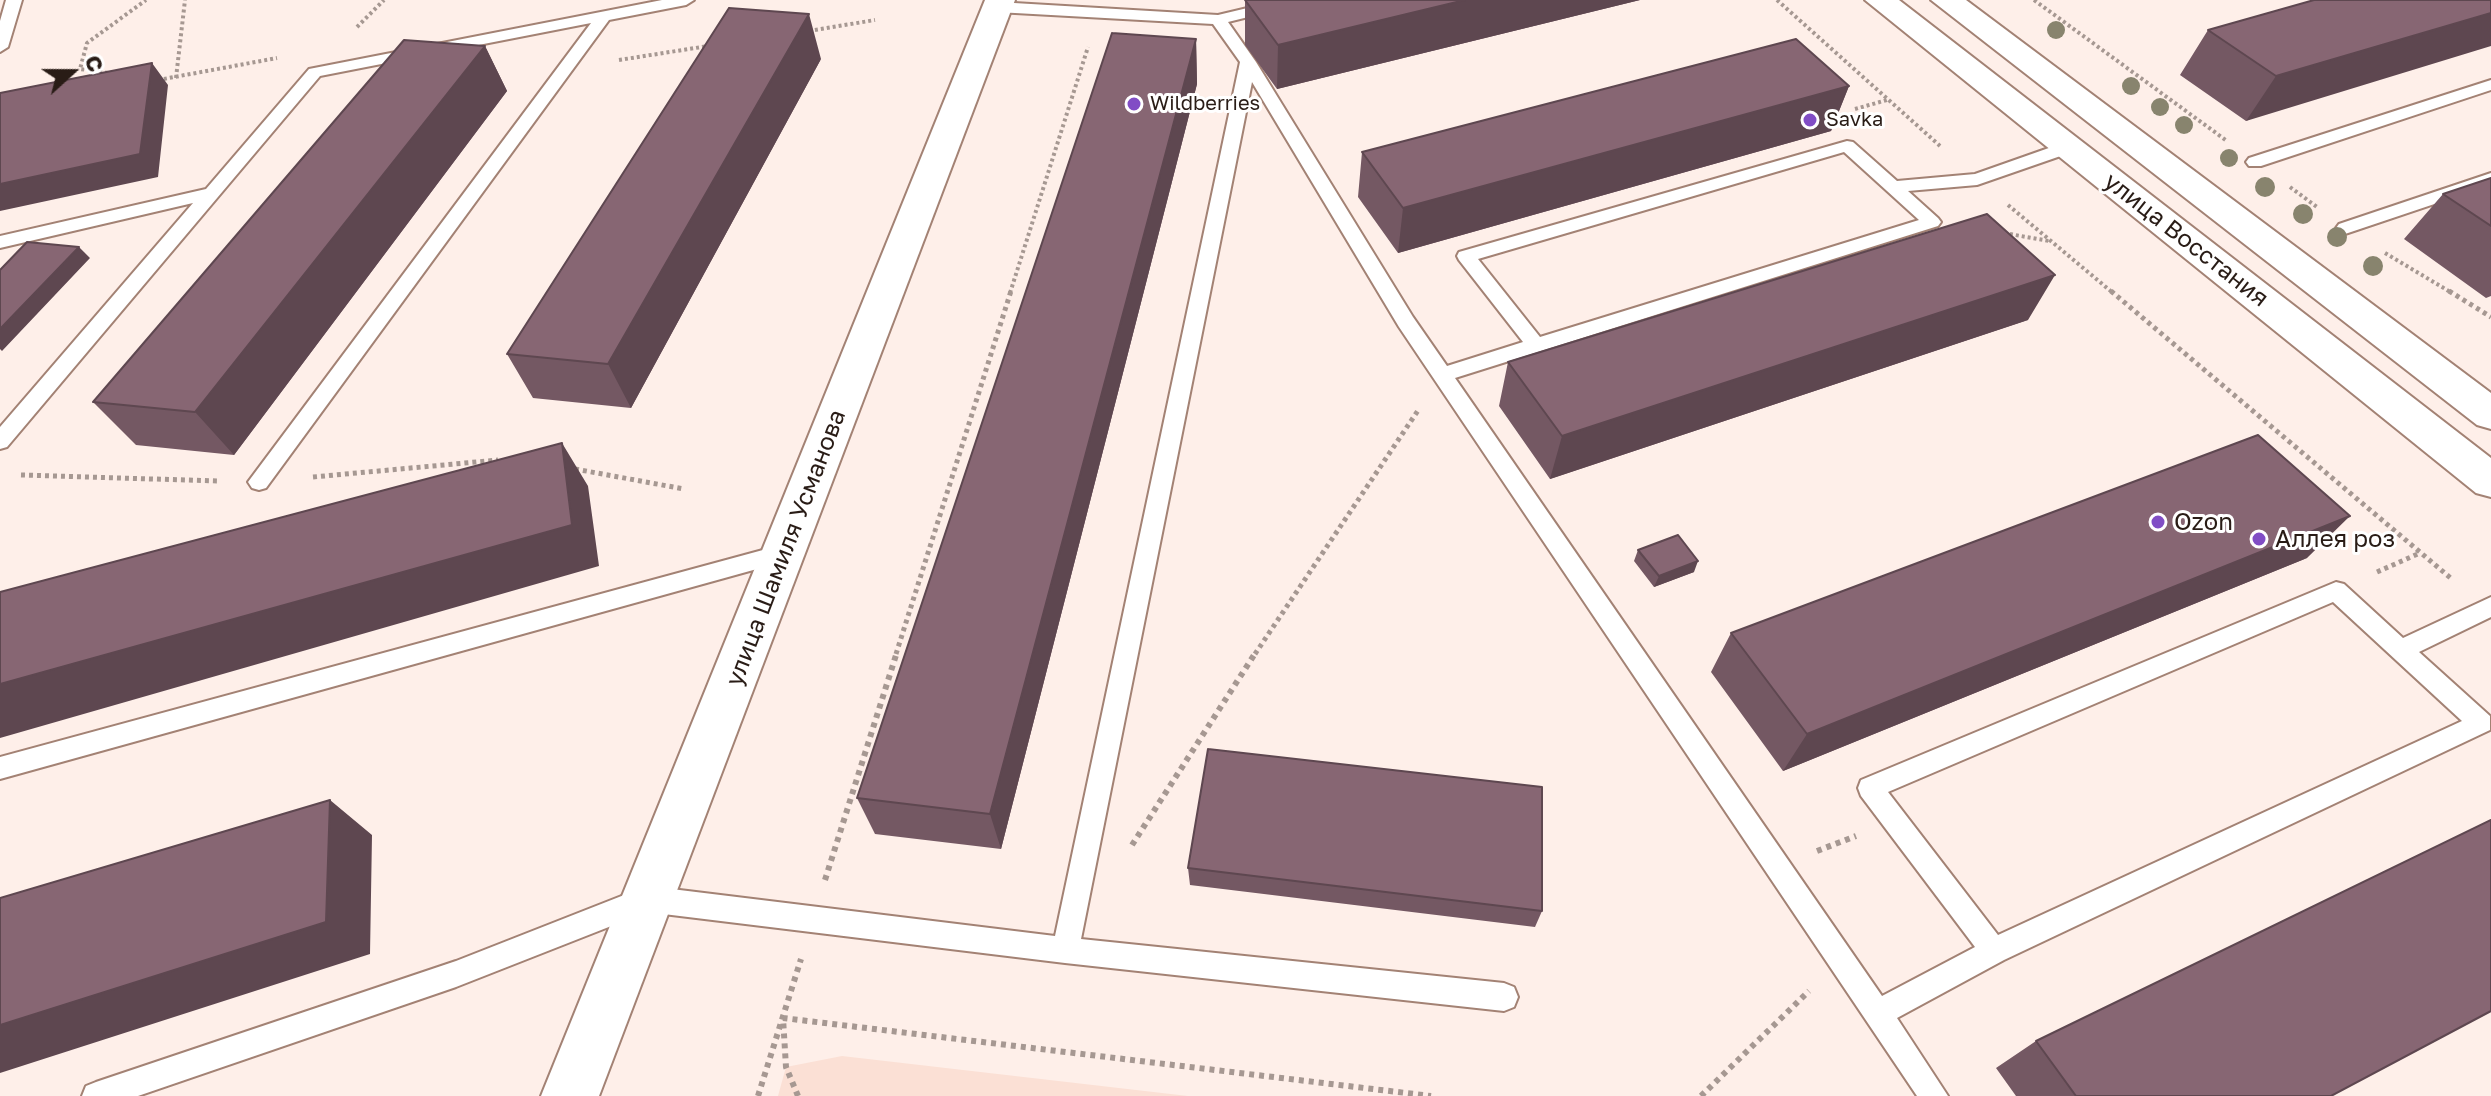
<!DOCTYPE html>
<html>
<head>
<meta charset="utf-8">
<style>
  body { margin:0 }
  #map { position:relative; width:2491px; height:1096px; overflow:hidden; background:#feefe9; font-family:"Golos Text",sans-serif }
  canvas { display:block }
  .north { position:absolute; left:32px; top:32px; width:80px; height:80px; -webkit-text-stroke:6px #fff; paint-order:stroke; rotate:69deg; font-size:22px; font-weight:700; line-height:32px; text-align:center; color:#291c16 }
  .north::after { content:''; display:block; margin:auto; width:28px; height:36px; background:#291c16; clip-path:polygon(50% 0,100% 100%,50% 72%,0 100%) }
</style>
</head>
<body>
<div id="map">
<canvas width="2491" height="1096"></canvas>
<div class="north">С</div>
</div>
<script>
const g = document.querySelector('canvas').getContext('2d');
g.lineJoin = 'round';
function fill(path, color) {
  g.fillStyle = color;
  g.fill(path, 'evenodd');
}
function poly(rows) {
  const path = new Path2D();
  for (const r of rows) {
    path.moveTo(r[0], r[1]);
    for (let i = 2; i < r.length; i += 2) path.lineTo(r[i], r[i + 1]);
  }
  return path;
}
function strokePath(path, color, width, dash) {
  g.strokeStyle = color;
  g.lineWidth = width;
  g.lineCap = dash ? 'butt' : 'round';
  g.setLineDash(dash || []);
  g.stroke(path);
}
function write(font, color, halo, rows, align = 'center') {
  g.font = font + ' "Golos Text",sans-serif';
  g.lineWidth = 6;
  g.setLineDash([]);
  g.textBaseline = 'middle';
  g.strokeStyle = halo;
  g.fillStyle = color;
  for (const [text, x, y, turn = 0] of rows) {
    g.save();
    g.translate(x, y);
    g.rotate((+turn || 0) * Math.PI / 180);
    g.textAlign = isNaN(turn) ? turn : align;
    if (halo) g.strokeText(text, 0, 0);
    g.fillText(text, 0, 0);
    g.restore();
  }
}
fill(poly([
  [842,1056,1188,1096,778,1096,786,1067]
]), '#fbe0d5');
const service = poly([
  [6,0,22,0,8,47,0,52,0,21,6,0],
  [662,0,694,0,686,5,609,20,266,488,259,490,252,488,248,482,591,23,320,76,7,447,0,449,0,427,193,203,0,248,0,236,206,189,309,69,662,0],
  [1281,0,1308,0,1305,3,1228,22,1256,62,1413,317,1447,366,1523,342,1459,260,1457,256,1459,252,1847,141,1853,142,1897,181,1975,174,2063,143,2075,143,2078,147,2075,151,1977,185,1908,191,1938,218,1941,222,1938,226,1455,378,1882,996,1975,947,1861,796,1858,788,1861,780,2336,582,2344,584,2403,638,2491,597,2491,617,2419,652,2490,716,2490,730,2004,960,1897,1018,1948,1096,1917,1096,1399,327,1252,82,1081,939,1504,983,1514,987,1518,997,1514,1007,1504,1011,1065,963,647,912,456,987,138,1096,82,1096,86,1086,96,1082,456,961,647,886,1055,936,1240,62,1213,24,997,12,989,7,997,2,1218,15,1281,0],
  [1844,152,1919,220,1540,337,1478,259,1844,152],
  [2333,602,2462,721,1998,935,1888,792,2333,602],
  [2491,80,2491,90,2261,166,2249,166,2246,162,2249,158,2491,80],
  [2491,173,2491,185,2351,232,2345,234,2336,228,2339,224,2491,173],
  [785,544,793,547,796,553,793,559,0,779,0,757,785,544]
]);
const minor = poly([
  [985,0,1015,0,599,1096,541,1096,985,0]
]);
const primary = poly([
  [1865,0,1899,0,2491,458,2491,497,2476,493,1865,0],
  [1931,0,1966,0,2491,393,2491,429,2477,425,1931,0]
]);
strokePath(service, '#a38274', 4);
strokePath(minor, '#a38274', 4);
strokePath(primary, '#a38274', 4);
strokePath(poly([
  [1777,0,1940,146],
  [2034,0,2227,141],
  [357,27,384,0],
  [809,31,875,20],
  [619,60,708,46],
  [108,73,80,69,87,43,146,0],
  [176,78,185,0],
  [158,80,277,58],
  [1855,109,1887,100],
  [2290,187,2317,207],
  [2008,205,2113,293],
  [2004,233,2049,241],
  [2385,253,2452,293],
  [1010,293,1088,47]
]), '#a69892', 4, [3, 3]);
strokePath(poly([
  [2111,291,2453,580],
  [2449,291,2491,317],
  [575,469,684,489],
  [21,475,219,481],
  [313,477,498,460],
  [2377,572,2420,553],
  [896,654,1011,291],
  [1255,654,1419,409]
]), '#a69892', 5, [4, 4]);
strokePath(poly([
  [1132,845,1256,652],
  [1817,851,1856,836],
  [825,880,897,652],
  [758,1096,801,959],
  [798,1096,786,1067,783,1018,1431,1096],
  [1701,1096,1809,991]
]), '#a69892', 6, [5, 5]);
fill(service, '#fff');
fill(minor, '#fff');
fill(primary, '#fff');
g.fillStyle = '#88846e';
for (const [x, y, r] of [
  [2056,30,9],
  [2131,86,9],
  [2160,107,9],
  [2184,125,9],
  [2229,158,9],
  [2265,187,10],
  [2303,214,10],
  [2337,237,10],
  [2373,266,10]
]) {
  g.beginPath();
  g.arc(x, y, r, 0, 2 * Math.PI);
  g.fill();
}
fill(poly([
  [1245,0,1640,0,1277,89,1245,45],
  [2491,0,2246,121,2180,75,2208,30],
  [1196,39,1197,84,1001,849,875,834,857,798],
  [485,46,507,91,234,455,136,445,93,402],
  [821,59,631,408,533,398,507,354],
  [1849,86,1831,131,1398,253,1358,197,1362,152],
  [2491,178,2491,296,2486,298,2404,239,2443,194],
  [2028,320,1550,479,1499,406,1508,362],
  [1638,550,1694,572,1654,587,1634,561],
  [2307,558,1783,771,1711,672,1731,633],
  [1188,868,1542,911,1535,927,1190,885],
  [2036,1041,2331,1096,2016,1096,1996,1068]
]), '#745863');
fill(poly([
  [1465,0,1640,0,1277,89,1278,45],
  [2491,13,2491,46,2246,121,2276,76],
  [809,14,821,59,631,408,608,364],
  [1196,39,1197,84,1001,849,990,814],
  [485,46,507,91,234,455,195,412],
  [152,63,168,85,158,177,0,211,0,184],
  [1849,86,1831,131,1398,253,1403,208],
  [79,247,90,258,2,351,0,349,0,329],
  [2055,275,2028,320,1550,479,1562,436],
  [562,443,588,486,599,566,0,738,0,684],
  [2350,516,2307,558,1783,771,1807,734],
  [1698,561,1694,572,1654,587,1659,576],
  [330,800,372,835,370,954,0,1073,0,1025]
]), '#5e4750');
const building = poly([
  [1245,0,1465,0,1278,45,1245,0],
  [2314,0,2491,0,2491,13,2276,76,2208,30,2314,0],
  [729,8,809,14,608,364,507,354,729,8],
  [1112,33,1196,39,990,814,857,798,1112,33],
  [1796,39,1849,86,1403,208,1362,152,1796,39],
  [404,40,485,46,195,412,93,402,404,40],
  [152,63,140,154,0,184,0,93,152,63],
  [2491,178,2491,226,2443,194,2491,178],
  [1987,214,2055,275,1562,436,1508,362,1987,214],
  [27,242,79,247,0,329,0,270,27,242],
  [2258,435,2350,516,1807,734,1731,633,2258,435],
  [562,443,572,525,0,684,0,592,562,443],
  [1678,535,1698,561,1659,576,1638,550,1678,535],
  [1208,749,1542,787,1542,911,1188,868,1208,749],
  [330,800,326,922,0,1025,0,898,330,800],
  [2491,820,2491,1011,2331,1096,2076,1096,2036,1041,2491,820]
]);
fill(building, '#876673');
strokePath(building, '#5e4750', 2);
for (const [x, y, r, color] of [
  [1134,104,8,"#814dc5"],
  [1810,120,8,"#814dc5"],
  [2158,522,8,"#814dc5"],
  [2259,539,8,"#814dc5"]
]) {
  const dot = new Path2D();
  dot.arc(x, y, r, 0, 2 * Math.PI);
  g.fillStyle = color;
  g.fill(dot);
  strokePath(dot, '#fff', 3);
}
write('20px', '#291c16', '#fff', [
  ["Wildberries",1150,104],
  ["Savka",1826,120]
], 'left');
write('24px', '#291c16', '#fff', [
  ["улица Восстания",2186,240,38],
  ["улица Шамиля Усманова",786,548,-69]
]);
write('24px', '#291c16', '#fff', [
  ["Ozon",2174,522],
  ["Аллея роз",2275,539]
], 'left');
</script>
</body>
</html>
